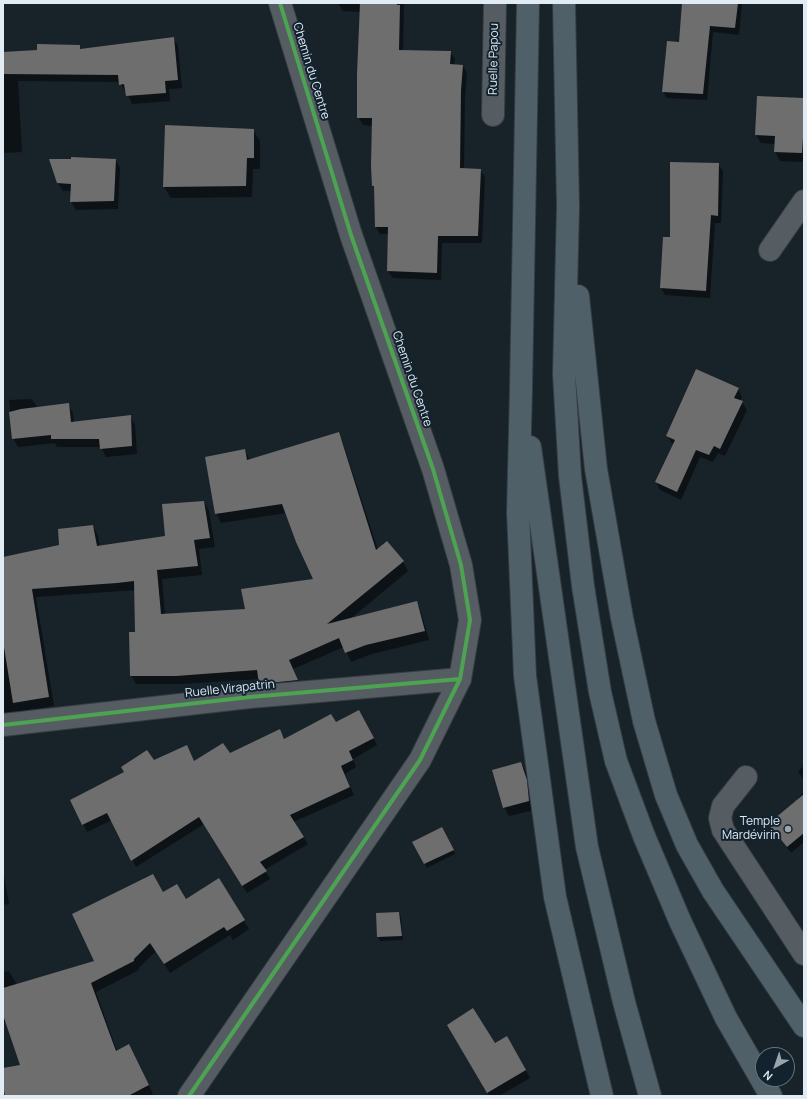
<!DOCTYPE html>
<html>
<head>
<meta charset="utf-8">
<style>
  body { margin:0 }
  #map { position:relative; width:807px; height:1099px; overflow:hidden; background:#182229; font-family:Manrope,sans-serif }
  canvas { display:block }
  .frame { position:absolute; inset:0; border:4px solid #e0ebf3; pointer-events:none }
  .north { position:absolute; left:755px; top:1047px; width:40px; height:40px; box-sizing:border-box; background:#12232f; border:1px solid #64737d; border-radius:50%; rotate:220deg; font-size:11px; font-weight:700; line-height:16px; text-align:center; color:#e0ebf3 }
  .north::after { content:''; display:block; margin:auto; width:14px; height:18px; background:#9aa5ac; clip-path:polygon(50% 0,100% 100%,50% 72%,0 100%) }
</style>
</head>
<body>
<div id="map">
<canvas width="807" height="1099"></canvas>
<div class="frame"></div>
<div class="north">N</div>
</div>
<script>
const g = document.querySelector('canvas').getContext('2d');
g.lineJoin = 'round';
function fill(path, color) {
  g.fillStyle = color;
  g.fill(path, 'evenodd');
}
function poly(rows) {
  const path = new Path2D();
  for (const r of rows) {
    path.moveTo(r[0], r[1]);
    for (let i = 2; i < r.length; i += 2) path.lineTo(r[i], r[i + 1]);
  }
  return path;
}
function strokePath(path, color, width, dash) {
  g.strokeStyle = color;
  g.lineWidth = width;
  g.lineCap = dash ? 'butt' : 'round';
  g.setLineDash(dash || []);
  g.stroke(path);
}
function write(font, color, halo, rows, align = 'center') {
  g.font = font + ' Manrope,sans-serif';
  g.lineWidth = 4;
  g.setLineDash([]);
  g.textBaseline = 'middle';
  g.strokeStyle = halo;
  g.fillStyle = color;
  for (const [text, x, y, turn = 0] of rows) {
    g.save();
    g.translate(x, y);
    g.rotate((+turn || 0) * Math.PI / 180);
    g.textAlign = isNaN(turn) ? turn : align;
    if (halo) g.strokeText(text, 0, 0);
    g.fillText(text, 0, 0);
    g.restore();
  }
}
fill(poly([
  [338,3,404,3,403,51,450,52,455,59,454,65,463,66,467,73,465,98,464,169,480,170,485,177,482,243,442,243,441,280,393,278,388,271,389,234,380,234,376,227,375,189,373,186,373,126,363,125,358,117,360,12,343,11],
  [683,3,742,3,739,35,713,32,707,100,667,98,663,91,680,43],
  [173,38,178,46,182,88,169,89,170,101,132,104,127,92,125,92,120,82,18,81,22,152,3,153,3,53,38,51,79,46,82,50],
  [804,99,804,162,780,161,775,152,775,144,761,143,756,135],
  [253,130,260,141,260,169,253,169,252,197,171,198,164,187],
  [116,160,120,168,118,209,76,210,71,201,72,191,63,191,58,183],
  [718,164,723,171,721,223,715,223,710,298,665,295,661,287,671,238],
  [738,389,742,397,740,401,742,402,747,410,725,456,718,453,713,462,700,457,681,500,660,490,656,482,674,444,672,443,667,435],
  [32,399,37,407,68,405,73,413,74,422,130,416,135,425,137,454,106,457,101,447,57,447,55,443,18,447,13,438,9,400],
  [338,434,343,443,378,550,403,562,408,571,349,620,416,602,421,612,429,640,372,654,351,662,344,647,293,669,302,689,266,692,260,683,260,679,181,684,136,684,131,675,136,633,136,590,36,597,54,706,4,714,5,722,3,723,3,558,60,546,93,526,98,536,100,547,166,537,204,502,209,511,215,547,199,549,202,575,162,579,165,615,246,610,314,580,286,513,221,523,216,513,244,450,250,460],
  [363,718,377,745,353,759,356,767,345,774,354,795,293,822,308,844,264,870,270,879,247,893,204,824,136,867,112,820,87,832,71,800,153,762,194,762,229,755,279,730,285,740,335,724],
  [521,763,526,771,531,790,534,810,509,816,504,807],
  [804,765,804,780,798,772],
  [804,791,804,842,791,853,769,824,795,803],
  [444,832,455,854,427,868,414,842],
  [3,870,9,904,3,905],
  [218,880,249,929,233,940,230,935,170,973,156,951,138,969,139,970,96,992,117,1051,134,1054,153,1094,150,1096,5,1096,3,1082,3,1069,21,1066,6,1022,3,1023,3,972,9,971,17,985,96,962,163,893,186,901],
  [399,913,401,917,403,940,380,941,378,937],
  [449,1026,495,1044,507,1037,530,1078,499,1096,489,1096]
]), '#0007');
fill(poly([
  [360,3,397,3,397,5,400,5,399,50,451,51,450,64,463,65,461,90,460,168,481,169,478,236,438,236,437,273,387,271,388,227,375,227,374,186,372,186,371,166,372,118,357,118,357,74],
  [682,3,738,3,735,28,710,26,703,94,662,92,667,41,679,42],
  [174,37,178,80,165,81,166,93,126,96,124,84,119,85,118,75,3,74,3,52,37,50,37,44,80,45,80,49],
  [757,96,804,98,804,123,802,153,774,152,775,136,755,135],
  [165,125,254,129,254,158,247,158,246,186,163,187],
  [71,157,116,159,114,201,70,202,71,184,57,183,49,159,71,159],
  [670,162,719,163,718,216,711,215,706,291,660,288,663,237,670,237],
  [696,369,739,388,734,398,743,401,720,449,714,446,709,455,696,450,677,492,655,482,675,440,666,436],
  [69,403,71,422,131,415,132,446,100,449,99,439,51,439,51,435,12,439,9,412,21,409],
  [339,432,376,550,387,541,404,561,327,624,417,601,425,631,366,645,345,653,339,638,289,660,298,680,259,684,257,670,176,676,130,676,129,632,135,632,134,581,117,583,32,589,49,697,13,703,3,641,3,557,59,545,58,529,93,525,97,546,165,536,162,504,204,501,210,538,194,540,198,566,157,570,161,614,245,609,241,589,313,579,296,542,282,504,215,514,205,457,245,449,247,460],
  [359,710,374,738,349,751,353,760,341,766,350,787,290,815,304,837,260,862,267,871,242,886,199,817,131,861,107,813,82,825,70,800,124,772,121,767,147,750,154,760,187,745,194,761,223,743,230,753,280,729,284,739,331,714,336,722],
  [521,762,527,780,529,801,503,808,492,770],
  [804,794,804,833,787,847,768,824],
  [442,827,454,850,424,864,412,842],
  [153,874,163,892,177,884,186,899,219,878,245,920,227,931,224,927,164,964,150,943,134,959,134,961,91,983,116,1051,129,1044,149,1085,128,1096,5,1096,3,1085,3,1068,20,1065,3,1015,3,988,94,961,72,914],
  [399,912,402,936,377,937,376,913],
  [473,1008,495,1043,507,1036,526,1070,487,1093,447,1025]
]), '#6e6e6e');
const minor = poly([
  [493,115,495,3],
  [770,250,804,201],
  [3,725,250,697,460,679],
  [746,777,723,806,720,818,723,830,804,954]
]);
const tertiary = poly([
  [189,1096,420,760,460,679,470,620,461,565,433,469,351,235,280,3]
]);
const trunk = poly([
  [528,3,521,389,518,512,525,676,555,897,602,1096],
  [564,3,568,207,564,374,570,476,583,586,600,692,616,761,644,836,680,921,726,1018,771,1096],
  [578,296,596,469,622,618,644,721,666,795,687,845,713,891,804,1026],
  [530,447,587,847,624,1002,650,1096]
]);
strokePath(minor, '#353c42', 24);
strokePath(tertiary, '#353c42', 24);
strokePath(trunk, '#353c42', 24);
strokePath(minor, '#565d62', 22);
strokePath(tertiary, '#565d62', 22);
strokePath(trunk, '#506069', 22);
strokePath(poly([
  [3,725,250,697,460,679],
  [189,1096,420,760,460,679,470,620,461,565,433,469,351,235,280,3]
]), '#4ca352', 4);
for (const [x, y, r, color] of [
  [788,829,4,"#9aa5ac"]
]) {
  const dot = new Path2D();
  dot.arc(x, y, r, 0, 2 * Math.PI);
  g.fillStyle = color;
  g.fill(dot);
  strokePath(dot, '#12232f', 1.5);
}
write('12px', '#e0ebf3', '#12232f', [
  ["Ruelle Papou",494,59,-89],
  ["Chemin du Centre",311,71,73],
  ["Chemin du Centre",412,379,71],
  ["Ruelle Virapatrin",230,689,-6]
]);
write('12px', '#e0ebf3', '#12232f', [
  ["Temple",780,822],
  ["Mardévirin",780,836]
], 'right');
</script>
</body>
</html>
